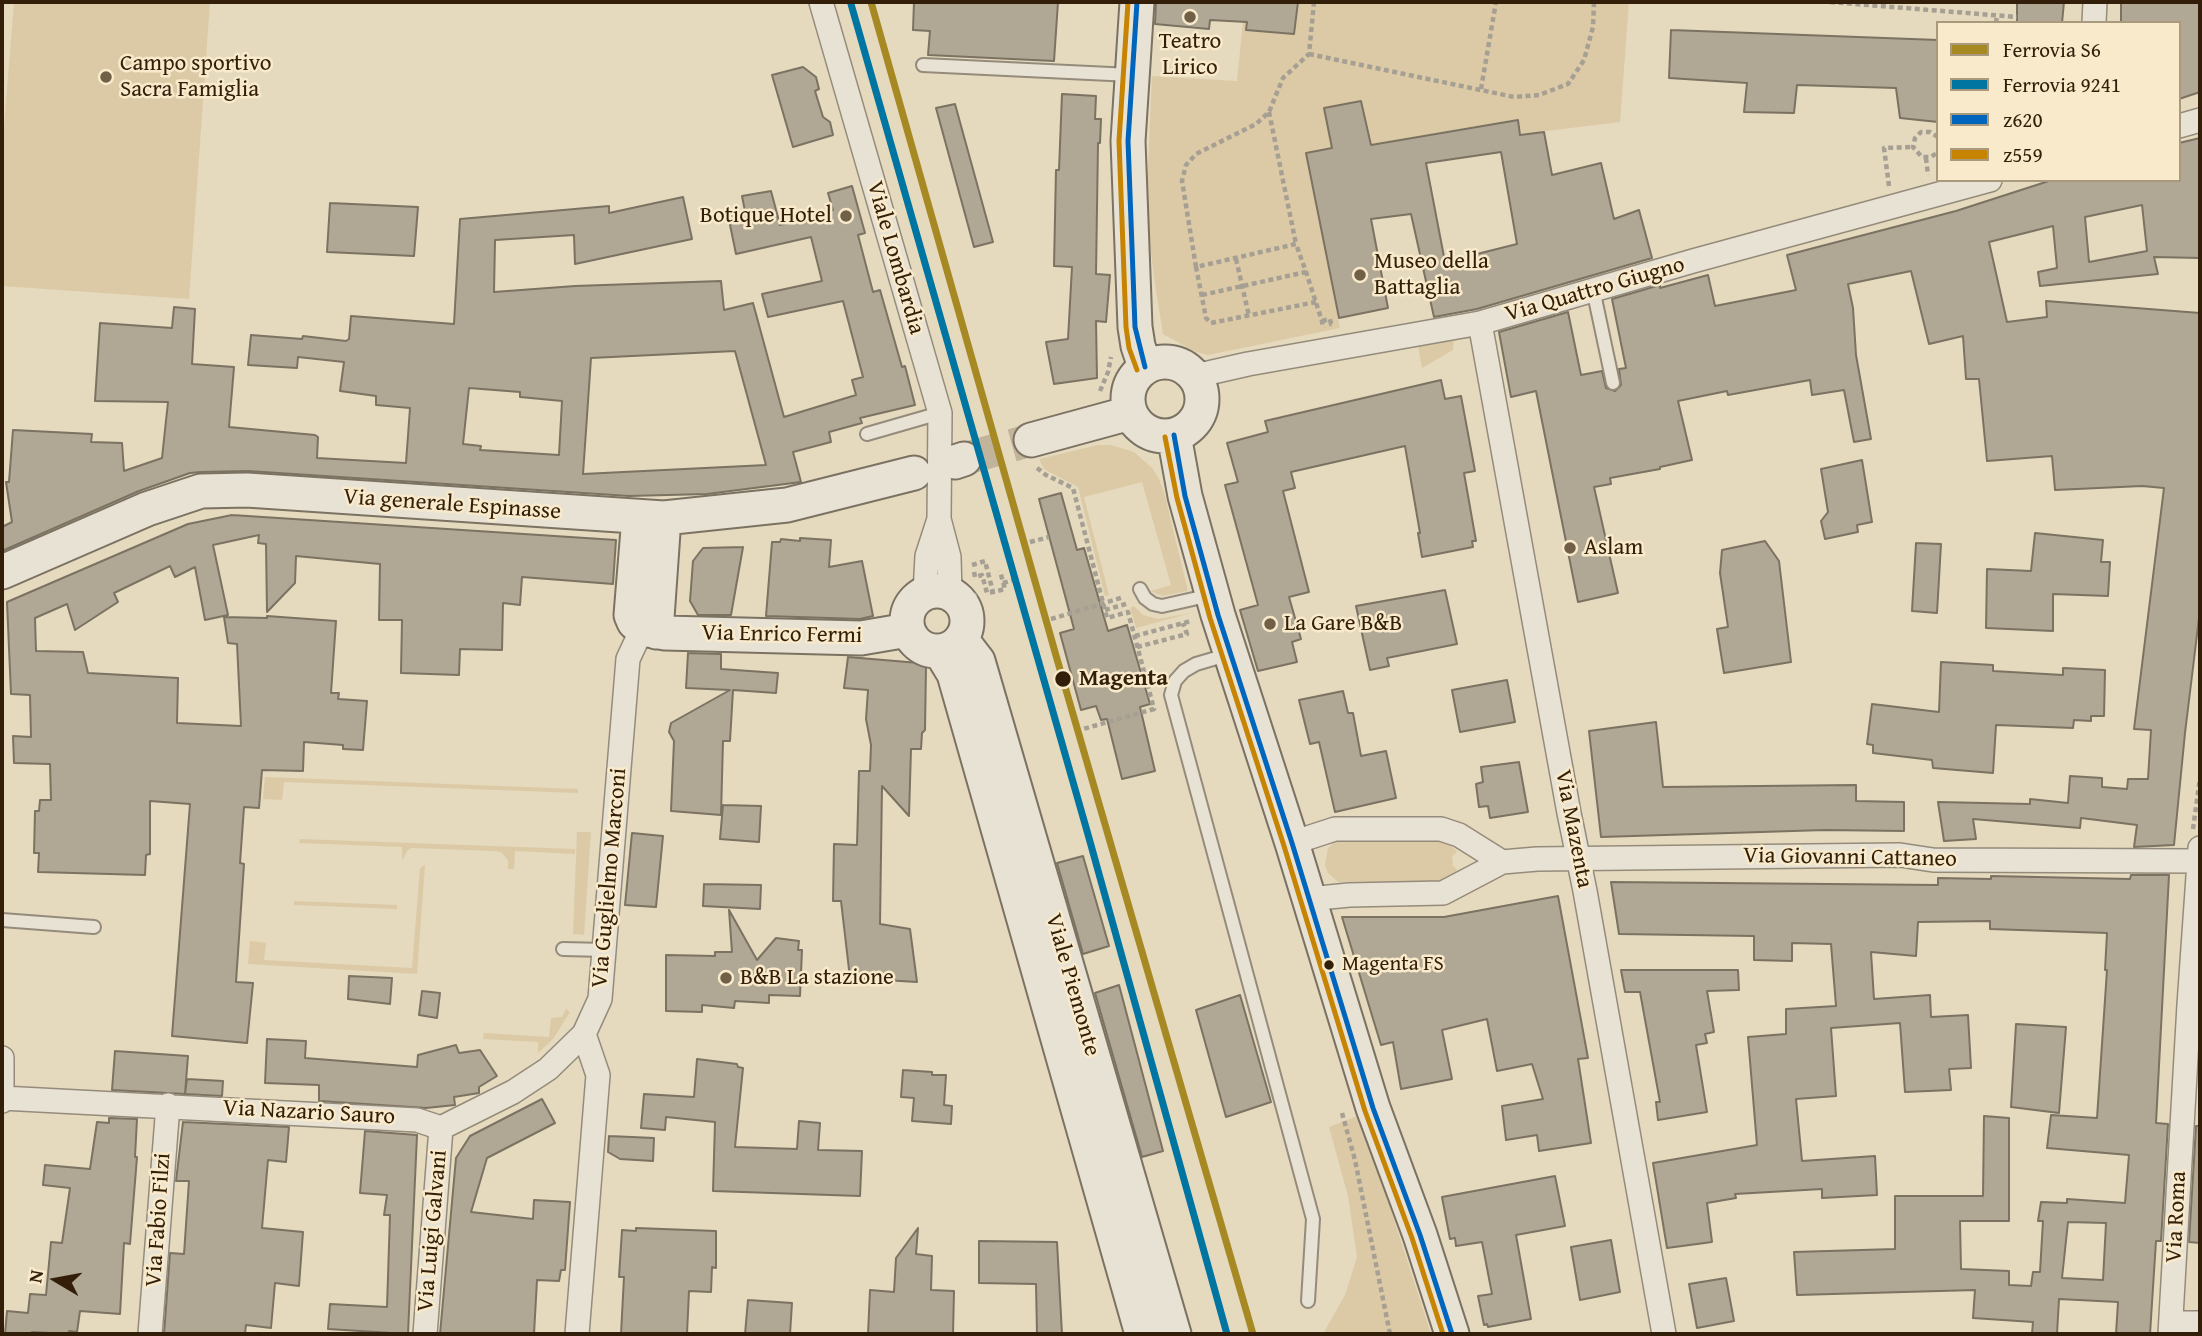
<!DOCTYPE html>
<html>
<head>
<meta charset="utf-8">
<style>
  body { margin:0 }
  #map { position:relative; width:2202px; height:1336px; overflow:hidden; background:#e5d9be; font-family:"Gentium Book Plus",serif }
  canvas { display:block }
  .frame { position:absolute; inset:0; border:4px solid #331f09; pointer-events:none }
  .legend { position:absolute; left:1936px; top:21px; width:245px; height:161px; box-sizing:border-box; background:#f8eaca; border:2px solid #a9997d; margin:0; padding:9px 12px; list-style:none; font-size:21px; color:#331f09 }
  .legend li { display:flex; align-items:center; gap:14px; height:35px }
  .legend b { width:35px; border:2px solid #a9997d }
  .north { position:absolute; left:21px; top:1245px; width:70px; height:70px; -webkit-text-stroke:5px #f8eaca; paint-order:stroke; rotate:280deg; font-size:19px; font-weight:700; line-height:28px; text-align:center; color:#331f09 }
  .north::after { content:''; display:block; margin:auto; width:24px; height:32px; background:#331f09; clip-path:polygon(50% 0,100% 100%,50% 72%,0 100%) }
</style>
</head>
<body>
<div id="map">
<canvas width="2202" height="1336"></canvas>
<div class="frame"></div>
<ul class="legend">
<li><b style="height:9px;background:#a68923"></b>Ferrovia S6</li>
<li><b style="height:9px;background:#0075a1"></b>Ferrovia 9241</li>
<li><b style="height:9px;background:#0065bd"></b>z620</li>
<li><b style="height:9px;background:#c68402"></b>z559</li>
</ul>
<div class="north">N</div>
</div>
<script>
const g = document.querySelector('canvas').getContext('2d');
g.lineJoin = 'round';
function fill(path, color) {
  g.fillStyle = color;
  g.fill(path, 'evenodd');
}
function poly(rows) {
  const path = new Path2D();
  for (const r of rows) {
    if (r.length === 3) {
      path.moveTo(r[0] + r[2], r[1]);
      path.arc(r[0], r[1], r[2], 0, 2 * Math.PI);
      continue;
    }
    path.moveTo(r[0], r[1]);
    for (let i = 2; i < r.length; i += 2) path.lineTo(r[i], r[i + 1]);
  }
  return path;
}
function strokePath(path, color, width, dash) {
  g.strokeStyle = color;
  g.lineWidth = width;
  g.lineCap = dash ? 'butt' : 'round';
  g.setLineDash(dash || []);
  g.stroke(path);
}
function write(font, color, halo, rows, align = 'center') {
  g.font = font + ' "Gentium Book Plus",serif';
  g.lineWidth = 5;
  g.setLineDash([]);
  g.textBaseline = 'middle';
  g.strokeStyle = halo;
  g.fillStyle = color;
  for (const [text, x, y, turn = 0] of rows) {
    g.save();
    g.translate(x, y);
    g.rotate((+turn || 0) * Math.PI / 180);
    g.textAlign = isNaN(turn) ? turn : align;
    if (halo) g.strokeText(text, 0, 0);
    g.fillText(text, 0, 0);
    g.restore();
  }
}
fill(poly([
  [14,2,210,2,189,299,2,286,2,152],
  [1245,2,1629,2,1620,122,1521,134,1519,119,1372,144,1362,100,1324,108,1332,147,1305,152,1340,328,1208,355,1194,351,1163,334,1155,284,1148,230,1147,189,1152,76,1237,81],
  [1454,337,1453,350,1422,368,1418,346],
  [1098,445,1111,445,1134,452,1152,468,1158,477,1164,492,1188,591,1162,596,1151,591,1171,585,1142,482,1084,497,1109,595,1105,596,1078,487,1044,469,1039,459],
  [1134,606,1143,615,1158,619,1191,613,1136,628,1130,608],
  [265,777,578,789,578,793,284,782,282,800,263,799],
  [577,832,591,832,584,935,573,934],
  [300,839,575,849,575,854,515,851,514,869,508,869,508,860,501,852,494,851,411,848,407,851,402,861,402,847,299,843],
  [1338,839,1440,839,1448,842,1457,852,1452,856,1453,866,1457,869,1454,875,1445,881,1338,882,1328,873,1325,865,1328,848],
  [425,865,417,974,248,964,250,941,266,943,264,960,412,968,420,868],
  [294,901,397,905,397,909,294,905],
  [566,1009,570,1012,553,1039,538,1053,538,1042,483,1039,484,1033,549,1037,551,1018,562,1017],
  [1360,1115,1431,1334,1323,1334,1345,1295,1357,1257,1348,1196,1329,1127]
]), '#dccaa6');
const building = poly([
  [914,2,1058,2,1054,61,928,55,930,31,913,30,914,2],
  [1156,2,1298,2,1294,34,1246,30,1247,22,1210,20,1209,29,1155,24,1156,2],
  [2017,2,2064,2,2062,23,2017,23,2017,2],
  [2121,2,2200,2,2200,92,2179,99,2179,23,2121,23,2121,2],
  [1671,30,1938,40,1938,122,1900,118,1896,88,1797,85,1794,113,1744,112,1747,83,1669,78,1671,30],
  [803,67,816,77,819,89,815,91,823,117,830,122,833,135,793,147,772,75,803,67],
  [1062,94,1096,96,1095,119,1101,119,1100,143,1098,143,1096,274,1110,275,1106,322,1096,321,1097,378,1054,384,1046,342,1068,339,1072,267,1054,266,1056,170,1059,170,1062,94],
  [1361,101,1371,145,1518,120,1520,135,1544,132,1552,175,1601,163,1614,219,1639,210,1652,258,1477,309,1434,317,1411,214,1371,219,1388,308,1339,318,1306,153,1332,148,1324,108,1361,101],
  [1501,152,1517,244,1445,262,1426,163,1501,152],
  [955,104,993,242,974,247,936,108,955,104],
  [2200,138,2200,258,2154,257,2158,274,2040,286,2038,272,2057,268,2053,226,1989,242,2007,322,2047,317,2046,301,2200,313,2200,610,2185,733,2174,845,2134,847,2137,825,2081,818,2080,828,1973,819,1976,839,1944,841,1938,802,2030,804,2030,799,2068,803,2070,776,2102,778,2102,787,2127,789,2128,779,2148,779,2151,730,2134,729,2164,488,2142,486,2055,490,2052,456,1987,461,1979,379,1966,379,1963,336,1929,344,1911,271,1848,284,1853,308,1856,355,1871,439,1854,442,1844,390,1812,395,1810,380,1728,395,1727,391,1678,401,1692,460,1660,467,1660,469,1610,478,1611,484,1594,487,1618,593,1578,602,1536,391,1511,397,1499,332,1568,312,1581,375,1602,371,1606,388,1615,391,1621,385,1619,369,1626,368,1612,299,1660,285,1660,288,1708,275,1715,306,1796,290,1787,255,1956,211,2052,180,2179,180,2179,143,2200,138],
  [2142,205,2147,251,2089,262,2085,217,2142,205],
  [852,186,865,233,858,235,873,292,880,290,902,367,905,366,915,405,860,418,862,423,829,432,831,442,793,452,801,482,707,494,629,496,248,471,201,472,190,473,139,491,2,551,2,527,12,522,6,482,9,482,13,430,92,434,91,442,122,443,124,471,162,458,168,402,95,401,100,323,172,328,174,307,195,309,192,364,234,367,229,427,315,435,318,437,317,458,406,463,410,408,376,405,376,396,340,391,344,362,298,357,297,368,248,365,251,335,302,339,303,336,346,341,349,339,351,316,454,324,460,219,609,206,609,213,683,197,692,239,575,264,574,235,495,240,494,292,575,286,721,281,724,310,753,303,784,417,856,395,852,380,863,377,843,301,768,317,762,294,822,281,811,237,736,254,728,215,745,211,742,196,771,191,780,225,833,210,828,193,852,186],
  [735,351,766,465,583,474,591,358,735,351],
  [469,388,520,392,520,397,562,401,559,455,480,450,481,446,463,444,469,388],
  [330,203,418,207,414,256,327,252,330,203],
  [1441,380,1445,399,1461,396,1475,471,1464,473,1476,541,1472,541,1473,547,1422,557,1418,533,1420,533,1405,446,1291,472,1295,488,1283,491,1309,592,1289,597,1301,639,1292,642,1297,662,1258,671,1240,610,1258,605,1225,485,1238,482,1227,443,1268,432,1265,421,1441,380],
  [1862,460,1872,522,1857,525,1858,532,1825,539,1821,521,1828,512,1821,469,1862,460],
  [1061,493,1077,550,1084,548,1108,631,1127,625,1150,704,1140,707,1155,771,1122,779,1107,719,1101,720,1096,706,1081,710,1060,633,1074,629,1039,499,1061,493],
  [232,515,616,540,613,584,522,577,520,605,503,603,502,650,460,649,459,675,401,673,402,620,379,620,380,564,296,556,295,583,267,612,266,544,258,543,259,535,213,545,228,615,205,620,195,567,175,577,170,566,114,593,118,602,75,630,67,604,35,618,36,651,83,652,88,673,178,678,177,723,241,726,237,644,228,643,224,617,267,618,267,616,336,621,331,693,339,693,338,699,367,701,363,750,343,749,343,745,304,742,303,771,262,770,259,808,244,807,240,863,244,864,236,982,253,983,247,1043,172,1036,190,804,150,801,150,854,146,855,145,875,38,872,39,853,34,853,35,811,39,811,40,800,51,800,50,764,14,763,13,736,31,737,30,695,11,694,7,602,188,524,232,515],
  [2035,533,2103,540,2101,562,2110,562,2108,596,2053,594,2053,631,1986,628,1987,569,2031,571,2035,533],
  [800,538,831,540,829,567,862,561,873,616,860,619,766,616,772,542,780,542,781,539,800,541,800,538],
  [1765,541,1779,561,1791,662,1724,673,1717,629,1728,627,1720,573,1722,550,1765,541],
  [1916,543,1941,544,1937,613,1912,611,1916,543],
  [743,547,731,615,698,615,690,601,693,561,703,548,743,547],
  [1445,590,1457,644,1387,658,1389,666,1370,670,1356,606,1445,590],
  [688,653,721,654,721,669,778,673,776,693,733,690,730,741,723,741,721,815,671,811,674,741,669,732,671,723,730,690,686,688,688,653],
  [848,657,919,663,926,666,925,730,922,733,921,749,911,749,909,816,882,786,880,924,910,929,917,982,850,978,841,901,833,901,834,844,857,845,859,771,870,771,871,745,866,719,868,690,844,688,848,657],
  [1941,662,1993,665,1993,671,2063,675,2063,668,2105,670,2104,716,2091,716,2091,721,2074,720,2073,728,1996,725,1993,773,1933,768,1932,760,1873,753,1873,745,1867,744,1872,704,1939,712,1941,662],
  [1507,680,1515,722,1460,732,1452,690,1507,680],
  [1343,691,1348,713,1353,713,1361,756,1386,751,1396,798,1335,812,1319,742,1310,744,1299,700,1343,691],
  [1656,722,1663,787,1856,785,1856,801,1904,802,1904,831,1825,830,1601,837,1589,731,1656,722],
  [1519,762,1528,812,1490,818,1488,806,1479,807,1476,784,1483,782,1481,767,1519,762],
  [723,805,761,806,759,842,720,839,723,805],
  [632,833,663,836,656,907,625,905,632,833],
  [1083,856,1109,946,1083,954,1057,863,1083,856],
  [2131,875,2169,875,2156,1123,2168,1124,2161,1241,2156,1241,2150,1334,2116,1334,2118,1302,2059,1299,2057,1334,2032,1334,2033,1322,1973,1318,1975,1290,1797,1295,1794,1252,1895,1249,1895,1196,1983,1196,1984,1116,2009,1118,2009,1221,1960,1221,1961,1269,2009,1271,2009,1285,2031,1286,2033,1272,2040,1272,2043,1221,2038,1221,2041,1202,2067,1203,2067,1199,2125,1203,2129,1155,2047,1148,2051,1115,2097,1118,2107,970,2105,970,2107,933,1990,929,1990,921,1918,922,1916,956,1871,952,1874,999,1930,995,1931,1017,1968,1015,1971,1068,1949,1069,1951,1090,1905,1092,1900,1023,1831,1028,1836,1096,1796,1099,1802,1161,1875,1156,1877,1195,1822,1198,1822,1189,1735,1194,1736,1198,1707,1203,1712,1242,1667,1248,1653,1163,1757,1145,1748,1037,1786,1034,1786,1009,1836,1006,1831,944,1792,943,1792,961,1754,960,1754,936,1619,934,1611,882,1938,885,1938,878,1991,879,1991,876,2130,879,2131,875],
  [2068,1222,2106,1223,2103,1280,2062,1278,2068,1222],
  [704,884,761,885,760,909,703,906,704,884],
  [1558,896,1588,1058,1578,1059,1591,1143,1539,1151,1537,1135,1506,1140,1502,1106,1543,1099,1532,1064,1497,1071,1487,1019,1442,1030,1452,1079,1401,1089,1393,1042,1381,1045,1342,917,1444,917,1558,896],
  [729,910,757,960,776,938,799,941,798,950,802,950,800,996,769,995,769,1003,735,1001,734,1008,702,1005,702,1012,666,1011,666,955,715,956,715,952,732,952,729,910],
  [1621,970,1738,970,1739,990,1707,991,1714,1032,1705,1034,1707,1043,1696,1045,1707,1112,1658,1120,1656,1102,1660,1102,1640,992,1625,992,1621,970],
  [349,976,392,978,390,1004,348,999,349,976],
  [1119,985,1163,1151,1142,1157,1095,993,1119,985],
  [422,991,440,993,437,1018,419,1015,422,991],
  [1240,995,1271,1102,1226,1117,1196,1010,1240,995],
  [2016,1024,2066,1027,2059,1113,2011,1107,2016,1024],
  [267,1039,306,1041,305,1058,417,1067,418,1055,456,1045,459,1053,480,1050,497,1076,479,1087,479,1093,454,1097,455,1105,426,1108,319,1101,319,1085,265,1083,267,1039],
  [115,1051,188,1056,185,1094,112,1090,115,1051],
  [697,1059,737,1064,738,1067,743,1068,735,1147,797,1149,799,1121,820,1123,818,1150,862,1151,860,1196,713,1191,715,1122,666,1117,665,1130,641,1128,644,1094,694,1097,697,1059],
  [903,1070,932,1072,932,1075,946,1075,944,1105,952,1106,951,1124,912,1121,914,1098,901,1097,903,1070],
  [187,1079,223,1081,222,1096,185,1094,187,1079],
  [542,1099,555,1123,487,1158,471,1212,533,1219,534,1200,570,1202,565,1270,561,1270,559,1281,537,1280,534,1334,440,1334,456,1158,470,1136,542,1099],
  [109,1118,137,1119,135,1157,137,1157,130,1244,124,1243,120,1314,80,1311,77,1332,69,1331,68,1334,32,1332,32,1334,5,1334,7,1311,28,1313,30,1294,46,1295,51,1242,62,1243,70,1188,43,1185,45,1165,90,1169,97,1122,109,1123,109,1118],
  [183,1122,289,1127,286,1162,268,1160,262,1228,303,1232,299,1286,275,1283,271,1328,246,1325,245,1334,164,1334,170,1253,184,1254,189,1181,176,1181,183,1122],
  [2196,1126,2200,1126,2200,1243,2189,1242,2196,1126],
  [365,1131,417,1135,408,1334,328,1329,330,1304,387,1307,390,1215,384,1215,387,1195,360,1193,365,1131],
  [609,1136,654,1138,653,1161,620,1159,608,1152,609,1136],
  [1555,1176,1565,1226,1516,1235,1531,1319,1488,1327,1487,1324,1484,1325,1478,1296,1492,1294,1482,1242,1456,1246,1455,1238,1450,1239,1442,1197,1555,1176],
  [636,1228,716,1231,716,1268,712,1267,711,1292,689,1291,687,1334,621,1334,624,1277,619,1277,622,1230,636,1231,636,1228],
  [918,1228,916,1254,932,1256,931,1290,954,1291,953,1334,868,1334,870,1290,894,1292,896,1258,918,1228],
  [1611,1240,1620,1292,1580,1300,1571,1247,1611,1240],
  [979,1241,1057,1242,1062,1334,1037,1334,1036,1284,979,1283,979,1241],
  [1726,1278,1734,1321,1697,1328,1689,1284,1726,1278],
  [748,1300,792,1303,790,1334,745,1334,748,1300]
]);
fill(building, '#b0a794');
strokePath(building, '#7b7262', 2);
strokePath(poly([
  [964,459,1031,440]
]), '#c1b49a', 33, [33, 17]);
const lane = poly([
  [923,65,1131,75],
  [1593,289,1613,383],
  [867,434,940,413],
  [1140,589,1145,598,1153,604,1162,606,1211,595],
  [1230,654,1196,664,1184,671,1175,681,1171,695,1313,1219,1308,1301],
  [2,920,94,927],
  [563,949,605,950]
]);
const street = poly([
  [821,2,940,413,939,519,949,557,950,594],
  [2094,23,2095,2],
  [2179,126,2200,120],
  [1480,323,1569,813,1585,891,1664,1334],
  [1195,376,1248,364,1480,323,1693,261,1990,180],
  [925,593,927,556,939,519],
  [1292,843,1335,829,1441,829,1459,835,1502,862],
  [1309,899,1349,895,1443,893,1502,862,1537,859,1900,855,1933,860,2199,861],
  [2,1058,2,1101],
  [2,1098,417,1120,441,1128,513,1092,548,1069,584,1034,600,999,628,659,642,629],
  [2171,1323,2200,1323],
  [150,1334,168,1105],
  [425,1334,441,1128],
  [577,1334,598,1075,584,1034],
  [2170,1334,2189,1005,2200,848]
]);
const secondary = poly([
  [1137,2,1128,141,1135,327,1138,346,1145,367],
  [1165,399,37],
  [1174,435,1185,496,1218,615,1292,843,1373,1108,1420,1235,1452,1334],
  [1031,440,1130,413],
  [955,462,964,459],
  [639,517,631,615,634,622,642,629,665,633,861,638,908,630],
  [2,572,147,509,201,491,247,490,664,518,787,505,914,473],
  [937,621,30],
  [656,632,664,518],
  [961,639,978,661,1174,1334],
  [940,651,954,674,1142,1334]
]);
strokePath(lane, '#958b7a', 16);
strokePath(street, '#958b7a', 26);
strokePath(secondary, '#7b7262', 37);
strokePath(poly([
  [1830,2,2017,17],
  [1996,23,1997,15],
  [1309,54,1514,97,1539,95,1568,84,1584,60,1593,27,1594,2],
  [1481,89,1496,2],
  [1269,112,1296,244],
  [1938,137,1930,132,1921,132,1915,138,1913,147,1922,157,1931,157,1938,152],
  [1926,158,1928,175],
  [1889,186,1884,148,1913,147],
  [1236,259,1249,316],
  [1196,267,1182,181,1186,165,1196,154,1256,124,1269,112,1283,78,1309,54,1314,2],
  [1202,295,1306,272],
  [1316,302,1211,323,1206,318,1196,267,1296,244,1306,272,1322,321,1323,328],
  [1322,321,1330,319,1331,324,1334,323],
  [1100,391,1108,372,1111,357],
  [1037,468,1046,475,1073,488,1107,618,1128,612,1154,709,1083,729],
  [1030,542,1049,537],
  [972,565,985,561,993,592,1005,589,1000,571],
  [974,572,975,577,982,575,987,593,993,592],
  [1003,583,1016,579],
  [974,593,980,619],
  [1105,610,1129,603],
  [1051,619,1124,597],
  [1135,636,1191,621],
  [1137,647,1187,634,1183,623],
  [2193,829,2200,778],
  [1342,1113,1355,1160,1390,1334]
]), '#a69f93', 4.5, [5, 3.5]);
strokePath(lane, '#e8e2d5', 12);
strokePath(street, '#e8e2d5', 23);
strokePath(secondary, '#e8e2d5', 33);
strokePath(poly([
  [1137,2,1128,141,1135,327,1145,367],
  [1174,435,1185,496,1218,615,1292,843,1373,1108,1420,1235,1452,1334]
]), '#0065bd', 5);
strokePath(poly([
  [1128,2,1119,141,1126,327,1129,348,1137,370],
  [1165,437,1177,498,1210,618,1284,846,1365,1111,1412,1238,1443,1334]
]), '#c68402', 5);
strokePath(poly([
  [871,2,1057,659,1253,1334]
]), '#a68923', 7);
strokePath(poly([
  [851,4,1089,838,1227,1334]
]), '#0075a1', 7);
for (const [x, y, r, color] of [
  [1190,17,7,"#716048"],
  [106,77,7,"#716048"],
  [846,216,7,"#716048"],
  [1360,275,7,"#716048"],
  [1570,548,7,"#716048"],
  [1270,624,7,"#716048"],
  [1063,679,9,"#331f09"],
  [1329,965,6,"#331f09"],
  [726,978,7,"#716048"]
]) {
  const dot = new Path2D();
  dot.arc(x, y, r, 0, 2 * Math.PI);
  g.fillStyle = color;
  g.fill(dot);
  strokePath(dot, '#f8eaca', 2.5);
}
write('21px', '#331f09', '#f8eaca', [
  ["Magenta FS",1342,965]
], 'left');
write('23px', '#331f09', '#f8eaca', [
  ["Teatro",1190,42,"center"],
  ["Lirico",1190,68,"center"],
  ["Campo sportivo",120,64],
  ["Sacra Famiglia",120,90],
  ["Botique Hotel",832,216,"right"],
  ["Museo della",1374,262],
  ["Battaglia",1374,288],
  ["Aslam",1584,548],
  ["La Gare B&B",1284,624],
  ["B&B La stazione",740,978]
], 'left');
write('23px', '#331f09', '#f8eaca', [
  ["Viale Lombardia",895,258,74],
  ["Via Quattro Giugno",1595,290,-16],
  ["Via generale Espinasse",452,505,4],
  ["Via Enrico Fermi",782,635,1],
  ["Via Mazenta",1573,829,79],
  ["Via Giovanni Cattaneo",1850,858,1],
  ["Via Guglielmo Marconi",610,878,-85],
  ["Viale Piemonte",1072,985,74],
  ["Via Nazario Sauro",309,1113,3],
  ["Via Roma",2177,1217,-87],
  ["Via Fabio Filzi",159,1220,-86],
  ["Via Luigi Galvani",433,1231,-85]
]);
write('bold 23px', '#331f09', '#f8eaca', [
  ["Magenta",1079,679]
], 'left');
</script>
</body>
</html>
